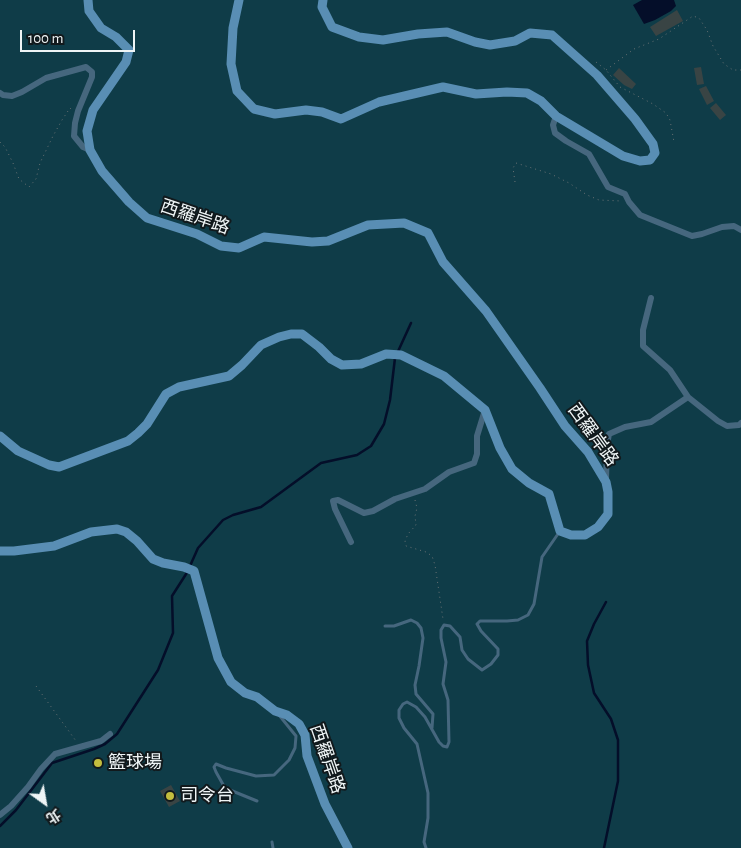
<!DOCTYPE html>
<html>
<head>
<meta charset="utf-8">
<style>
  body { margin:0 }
  #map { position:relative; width:741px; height:848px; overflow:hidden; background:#1a2325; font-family:"Alegreya Sans","Noto Sans TC",sans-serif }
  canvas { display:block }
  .north { position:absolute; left:20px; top:778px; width:50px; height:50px; -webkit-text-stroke:4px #11191c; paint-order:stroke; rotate:148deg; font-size:14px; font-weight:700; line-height:20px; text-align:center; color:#eff5f6 }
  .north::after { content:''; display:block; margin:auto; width:18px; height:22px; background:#eff5f6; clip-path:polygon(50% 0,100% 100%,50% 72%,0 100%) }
  .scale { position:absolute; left:20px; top:30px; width:115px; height:22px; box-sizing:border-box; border:2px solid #eff5f6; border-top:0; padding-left:6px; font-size:15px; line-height:18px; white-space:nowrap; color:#eff5f6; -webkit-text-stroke:4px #11191c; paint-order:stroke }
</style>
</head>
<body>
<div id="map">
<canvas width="741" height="848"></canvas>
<div class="north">北</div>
<div class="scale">100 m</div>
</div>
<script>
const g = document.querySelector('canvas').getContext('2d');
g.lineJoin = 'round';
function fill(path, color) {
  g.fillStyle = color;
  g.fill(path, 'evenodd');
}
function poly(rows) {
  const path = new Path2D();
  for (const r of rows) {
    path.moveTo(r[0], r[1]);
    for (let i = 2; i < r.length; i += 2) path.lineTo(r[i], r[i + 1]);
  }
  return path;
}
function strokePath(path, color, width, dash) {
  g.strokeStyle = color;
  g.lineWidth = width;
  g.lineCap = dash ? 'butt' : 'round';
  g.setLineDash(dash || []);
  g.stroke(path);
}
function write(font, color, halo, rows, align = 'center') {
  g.font = font + ' "Alegreya Sans","Noto Sans TC",sans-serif';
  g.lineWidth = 4;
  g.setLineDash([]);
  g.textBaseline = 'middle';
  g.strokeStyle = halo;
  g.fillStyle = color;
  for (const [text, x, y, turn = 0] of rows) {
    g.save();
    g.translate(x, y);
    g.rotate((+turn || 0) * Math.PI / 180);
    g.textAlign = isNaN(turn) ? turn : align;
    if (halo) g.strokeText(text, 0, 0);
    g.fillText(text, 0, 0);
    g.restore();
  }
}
fill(poly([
  [0,0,741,0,741,848,0,848]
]), '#0f3c48');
fill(poly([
  [642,0,674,0,676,6,671,11,655,20,644,24,633,5]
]), '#040e29');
strokePath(poly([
  [190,566,198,548,223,520,233,515,261,507,321,463,357,455,371,446,384,424,390,400,395,358,411,323],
  [0,826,16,810,52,763,94,749,105,744,117,734,158,670,173,633,172,596,188,571],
  [604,848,618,781,618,740,611,719,594,693,588,665,587,641,594,624,606,602]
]), '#040e29', 2.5);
fill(poly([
  [677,10,683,21,656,36,650,27],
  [701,67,704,84,697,85,694,68],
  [619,68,636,84,632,89,624,85,613,75],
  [706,86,714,101,707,105,699,89],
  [716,103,726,115,720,120,710,108],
  [171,785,180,801,169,807,160,791]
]), '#394444');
strokePath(poly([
  [596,62,606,70,620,87,653,104,666,113,670,120,674,142],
  [606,70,634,49,659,39,693,16,699,18,707,30,713,46,724,64,733,70,741,70],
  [0,142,5,147,13,163,19,179,29,187,36,179,40,163,53,136,62,120,70,108,71,109],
  [515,182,513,168,516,163,551,174,569,183,587,195,599,200,621,201],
  [415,500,417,508,415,516,416,525,408,534,405,541,406,546,426,552,432,556,435,565,443,619],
  [36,686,76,741]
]), '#6a7274', 1, [1, 4]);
strokePath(poly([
  [385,626,394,626,411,620,417,623,421,628,423,638,419,666,415,685,416,694,433,714,432,728],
  [257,801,225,788,216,772,214,767,216,764,226,768,256,776,274,775,289,760,295,748,296,736,279,715],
  [272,842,273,848],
  [426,848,424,842,428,818,428,793,417,744,404,728,399,718,399,710,403,704,407,702,416,707,425,717,439,742,443,746,447,747,449,742,448,700,443,684,446,662,441,638,441,630,444,625,450,626,460,637,462,650,468,659,482,670,491,664,498,655,498,649,481,631,477,624,480,621,507,621,518,620,528,615,534,604,542,557,560,531]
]), '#46677e', 3);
strokePath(poly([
  [0,93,3,95,12,96,22,92,46,78,86,67,92,72,92,77,78,111,75,123,74,136,83,147,90,150],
  [556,116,553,125,555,133,566,141,589,154,608,187,625,194,629,202,640,215,692,236,702,234,722,227,734,226,741,230],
  [651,298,643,330,643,346,670,370,688,397],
  [606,480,607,445,609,434,625,427,651,422,688,397,718,421,727,426,739,425,741,423],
  [351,542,335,509,333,501,338,500,364,513,373,511,395,499,425,489,449,472,474,463,477,454,477,436,485,410],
  [0,815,11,806,28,787,41,769,55,754,101,741,110,734]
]), '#46677e', 6);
strokePath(poly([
  [239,0,233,28,231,64,237,91,254,109,275,114,306,110,322,112,341,119,379,102,443,87,476,94,507,92,527,93,541,101,556,116,623,156,640,161,650,160,655,153,653,144,635,119,597,75,552,35,530,33,515,41,490,45,475,42,447,32,418,34,383,40,359,37,332,27,322,7,323,0],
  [0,436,18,451,49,465,59,467,128,441,138,433,147,424,166,394,179,387,229,376,242,365,261,345,279,337,291,334,302,334,319,347,331,359,342,365,361,364,386,354,401,355,444,376,485,410,500,448,512,469,529,483,549,494,560,531,571,535,585,535,598,527,608,514,608,492,606,482,588,452,565,426,540,388,486,311,443,262,428,233,404,223,368,225,328,241,312,242,264,237,239,248,221,246,197,234,147,218,129,202,102,171,90,150,87,131,93,110,126,62,129,50,116,37,101,28,89,11,88,0],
  [0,551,14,551,54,546,91,532,117,529,126,532,137,541,153,559,163,563,184,567,194,571,218,658,231,682,245,693,257,697,275,711,287,715,299,724,305,735,307,756,325,804,348,848]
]), '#598eb4', 9);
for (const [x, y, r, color] of [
  [98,763,5,"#c3bd3e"],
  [170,796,5,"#c3bd3e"]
]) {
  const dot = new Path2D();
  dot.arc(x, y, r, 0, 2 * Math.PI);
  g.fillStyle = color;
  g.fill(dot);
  strokePath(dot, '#11191c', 2);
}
write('18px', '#eff5f6', '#11191c', [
  ["西羅岸路",195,217,19],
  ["西羅岸路",593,435,54],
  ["西羅岸路",327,759,71]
]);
write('18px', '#eff5f6', '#11191c', [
  ["籃球場",108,763],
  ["司令台",180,796]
], 'left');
</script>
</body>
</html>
